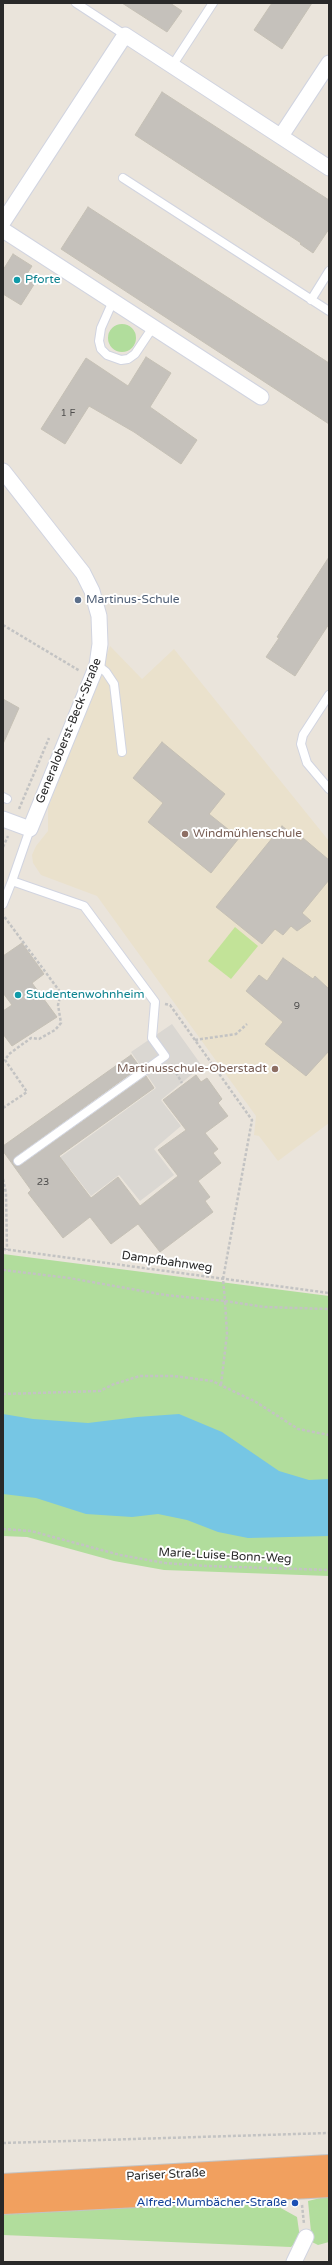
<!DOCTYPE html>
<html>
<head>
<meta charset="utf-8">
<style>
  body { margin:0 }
  #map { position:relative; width:332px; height:2265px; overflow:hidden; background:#eae4db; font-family:"Varela Round",sans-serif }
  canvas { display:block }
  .frame { position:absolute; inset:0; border:4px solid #292929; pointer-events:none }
</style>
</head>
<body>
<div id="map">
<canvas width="332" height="2265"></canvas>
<div class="frame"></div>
</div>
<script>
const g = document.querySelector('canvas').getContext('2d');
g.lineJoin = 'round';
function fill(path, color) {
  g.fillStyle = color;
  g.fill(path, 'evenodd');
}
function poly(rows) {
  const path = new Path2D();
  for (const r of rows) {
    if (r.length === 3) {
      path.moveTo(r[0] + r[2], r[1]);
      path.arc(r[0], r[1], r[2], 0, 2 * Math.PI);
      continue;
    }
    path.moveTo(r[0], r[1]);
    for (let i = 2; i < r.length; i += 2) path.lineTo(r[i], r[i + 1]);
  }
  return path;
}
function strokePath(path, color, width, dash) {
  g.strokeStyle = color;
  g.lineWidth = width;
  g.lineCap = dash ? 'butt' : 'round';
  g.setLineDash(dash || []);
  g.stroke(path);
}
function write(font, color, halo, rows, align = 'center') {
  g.font = font + ' "Varela Round",sans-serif';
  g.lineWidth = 4;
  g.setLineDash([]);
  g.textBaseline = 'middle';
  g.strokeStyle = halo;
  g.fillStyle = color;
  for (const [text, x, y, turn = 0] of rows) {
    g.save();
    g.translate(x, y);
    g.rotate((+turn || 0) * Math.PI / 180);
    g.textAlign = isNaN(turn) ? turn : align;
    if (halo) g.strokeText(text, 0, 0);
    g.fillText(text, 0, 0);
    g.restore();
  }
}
fill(poly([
  [110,646,142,679,174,649,329,841,329,1123,278,1161,259,1136,254,1135,256,1116,97,896,41,875,33,863,32,855,36,846,48,831,48,808]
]), '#eae1cc');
fill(poly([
  [122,338,14],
  [3,1254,329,1296,329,1576,164,1570,114,1561,27,1537,3,1536],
  [329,2196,329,2242,318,2245,312,2242,308,2201],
  [219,2203,279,2207,297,2217,300,2238,291,2247,3,2235,3,2212,142,2204]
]), '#b1dd9c');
fill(poly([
  [235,927,258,946,231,979,208,961]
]), '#c2e398');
fill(poly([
  [172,1024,202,1066,161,1100,181,1126,154,1149,174,1175,140,1201,119,1175,91,1196,70,1169,53,1181,44,1169,156,1088,131,1052]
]), '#dad7d2');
fill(poly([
  [3,1414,33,1419,88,1423,137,1417,179,1414,222,1432,279,1471,309,1480,329,1479,329,1536,248,1538,218,1532,187,1520,158,1514,132,1517,86,1514,36,1498,3,1494]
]), '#76c6e4');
const building = poly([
  [122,3,170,3,182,11,167,32,122,3],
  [272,3,312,3,282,49,254,30,272,3],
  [162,92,329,200,329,229,313,253,300,244,301,243,135,135,162,92],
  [88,207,329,363,329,424,61,249,88,207],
  [13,254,32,266,25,277,35,283,21,305,3,294,3,270,13,254],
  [146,357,171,373,150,407,197,440,181,464,134,432,89,406,65,444,41,429,86,358,128,386,146,357],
  [329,557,329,624,295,676,266,657,279,638,277,637,329,557],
  [3,699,19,708,3,744,3,699],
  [162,742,225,794,209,814,239,838,211,873,148,822,163,803,133,778,162,742],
  [282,826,301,841,303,838,329,860,329,880,302,913,311,921,297,931,291,926,283,935,275,929,262,944,216,907,282,826],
  [22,943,44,974,32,983,57,1017,12,1046,3,1034,3,1011,12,1005,3,993,3,956,22,943],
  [283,958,313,979,315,976,329,989,329,1051,306,1076,265,1044,283,1022,246,991,259,975,267,981,283,958],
  [131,1055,140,1067,15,1157,13,1162,16,1166,21,1165,146,1076,154,1088,59,1156,91,1198,118,1177,140,1206,178,1176,158,1150,186,1130,163,1100,196,1075,201,1082,207,1078,222,1099,218,1103,228,1116,205,1133,218,1149,213,1153,221,1163,198,1181,210,1197,205,1201,213,1212,160,1252,138,1224,111,1244,90,1217,63,1238,28,1193,31,1190,3,1151,3,1146,131,1055]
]);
fill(building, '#c5c1bb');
strokePath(building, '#c5c0b5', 1);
const lane = poly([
  [76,3,125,35],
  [172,66,213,3],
  [123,178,329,311],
  [311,300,329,271],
  [113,301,101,328,99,341,101,349,107,355,121,360,128,359,135,354,153,327],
  [97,665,106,672,114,684,122,752],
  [329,695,303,735,301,744,307,763,329,789],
  [3,797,7,799],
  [3,904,12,881],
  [18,1161,165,1056,152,1038,155,1002,84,906,12,881,30,829]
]);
const street = poly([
  [281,136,329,63],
  [3,222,125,35,329,168],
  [3,230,261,397],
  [3,471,83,573,92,591,99,616,100,644,97,665,30,829,3,819],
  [294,2262,306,2237]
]);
const highway = poly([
  [3,2185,329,2166],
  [3,2203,329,2186]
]);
strokePath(lane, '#d1d4e0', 10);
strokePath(street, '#d1d4e0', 17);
strokePath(highway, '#c3c3c3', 24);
strokePath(poly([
  [3,625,80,671],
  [19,809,49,738],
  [3,847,8,836],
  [165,1004,170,1005,252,1120,223,1279,225,1301,264,1307,329,1309],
  [195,1040,236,1034,247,1024],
  [171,1064,182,1083],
  [3,1108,27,1092,5,1060,9,1054,31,1038,39,1039,55,1030,61,1023,58,1005,61,993,3,915],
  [3,1179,6,1193,7,1250],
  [3,1249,329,1293],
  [3,1270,69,1278,165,1295,225,1301,227,1334,221,1385],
  [3,1394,100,1391,114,1384,140,1376,174,1376,212,1381,256,1402,298,1429,329,1435],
  [3,1529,31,1531,120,1555,165,1563,206,1566,329,1570],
  [3,2143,329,2133],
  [302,2205,304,2224]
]), '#c3c3c3', 2.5, [3, 2]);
strokePath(lane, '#fff', 8);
strokePath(street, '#fff', 15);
strokePath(highway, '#f1a05f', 22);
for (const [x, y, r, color] of [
  [17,280,4,"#0f9aa8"],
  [78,600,4,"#5c6f8a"],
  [185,834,4,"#8d6e63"],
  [18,995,4,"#0f9aa8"],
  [275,1069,4,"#8d6e63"],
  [295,2203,4,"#1a4fb4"]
]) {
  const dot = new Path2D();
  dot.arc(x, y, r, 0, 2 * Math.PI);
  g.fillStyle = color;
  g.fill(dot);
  strokePath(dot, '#fff', 1.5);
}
write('10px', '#504f4e', null, [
  ["1 F",68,413],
  ["9",297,1006],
  ["23",43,1182]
]);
write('12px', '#0d838f', '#fff', [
  ["Pforte",25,280],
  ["Studentenwohnheim",26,995]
], 'left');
write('12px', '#4e5e75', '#fff', [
  ["Martinus-Schule",86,600]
], 'left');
write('12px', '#292929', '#fff', [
  ["Generaloberst-Beck-Straße",69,731,-68],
  ["Dampfbahnweg",167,1262,8],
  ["Marie-Luise-Bonn-Weg",225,1556,3],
  ["Pariser Straße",166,2175,-3]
]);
write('12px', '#785e54', '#fff', [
  ["Windmühlenschule",193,834],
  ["Martinusschule-Oberstadt",267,1069,"right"]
], 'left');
write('12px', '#164399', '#fff', [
  ["Alfred-Mumbächer-Straße",287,2203]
], 'right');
</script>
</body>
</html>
